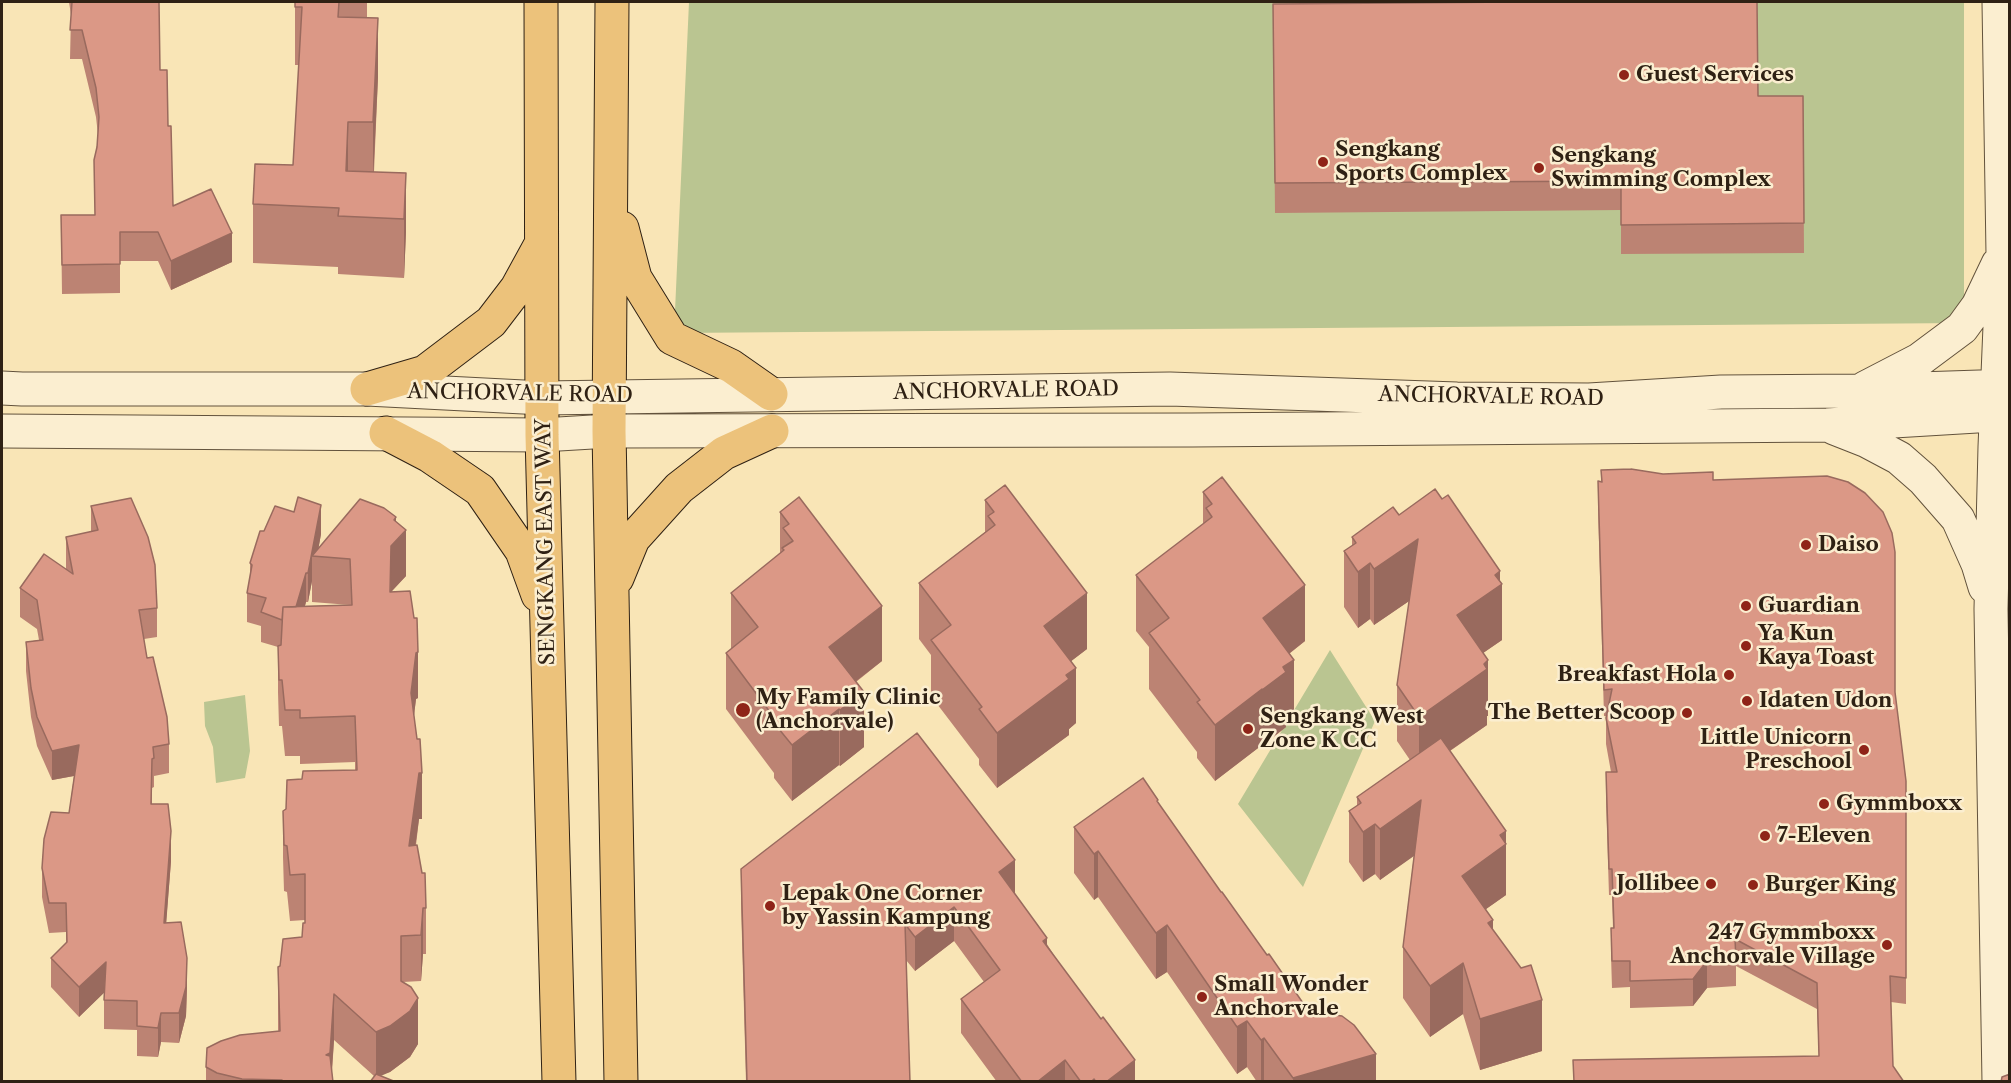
<!DOCTYPE html>
<html>
<head>
<meta charset="utf-8">
<style>
  body { margin:0 }
  #map { position:relative; width:2011px; height:1083px; overflow:hidden; background:#f9e5b6; font-family:"Libre Caslon Text",serif }
  canvas { display:block }
  .frame { position:absolute; inset:0; border:3px solid #2f2114; pointer-events:none }
</style>
</head>
<body>
<div id="map">
<canvas width="2011" height="1083"></canvas>
<div class="frame"></div>
</div>
<script>
const g = document.querySelector('canvas').getContext('2d');
g.lineJoin = 'round';
function fill(path, color) {
  g.fillStyle = color;
  g.fill(path, 'evenodd');
}
function poly(rows) {
  const path = new Path2D();
  for (const r of rows) {
    path.moveTo(r[0], r[1]);
    for (let i = 2; i < r.length; i += 2) path.lineTo(r[i], r[i + 1]);
  }
  return path;
}
function strokePath(path, color, width, dash) {
  g.strokeStyle = color;
  g.lineWidth = width;
  g.lineCap = dash ? 'butt' : 'round';
  g.setLineDash(dash || []);
  g.stroke(path);
}
function write(font, color, halo, rows, align = 'center') {
  g.font = font + ' "Libre Caslon Text",serif';
  g.lineWidth = 5;
  g.setLineDash([]);
  g.textBaseline = 'middle';
  g.strokeStyle = halo;
  g.fillStyle = color;
  for (const [text, x, y, turn = 0] of rows) {
    g.save();
    g.translate(x, y);
    g.rotate((+turn || 0) * Math.PI / 180);
    g.textAlign = isNaN(turn) ? turn : align;
    if (halo) g.strokeText(text, 0, 0);
    g.fillText(text, 0, 0);
    g.restore();
  }
}
fill(poly([
  [689,2,1964,2,1964,323,674,333],
  [1330,650,1375,721,1303,887,1238,804],
  [245,695,250,751,245,778,216,783,213,747,205,726,204,702]
]), '#bac591');
const minor = poly([
  [2,388,22,389,367,389,543,398,1170,389,1457,399,1589,400,1721,392,1858,391,2010,386],
  [1865,388,1919,360,1962,328,1978,306,1998,264],
  [1834,428,1867,441,1899,458,1923,479,1958,519,1978,564,1985,587],
  [2,431,542,435,609,431,1192,430,1827,425,2010,414],
  [1999,1082,1991,609,1995,447,2003,254,1999,2]
]);
const major = poly([
  [541,2,542,435,559,1082],
  [612,2,609,431,621,1082],
  [622,228,635,278,672,338,731,366,771,394],
  [367,389,425,372,491,322,517,288,540,246],
  [386,433,430,456,480,490,522,551,538,595],
  [617,578,633,539,679,488,724,453,772,431]
]);
strokePath(minor, '#62523c', 35);
strokePath(major, '#2f2114', 35);
strokePath(minor, '#fbeed0', 33);
strokePath(major, '#ecc27b', 33);
fill(poly([
  [69,2,159,2,160,70,168,126,173,206,232,262,171,290,158,261,120,261,120,293,62,294,61,215,95,215,94,160,97,147,98,135,96,117,82,59,70,59,71,15],
  [295,2,367,2,367,18,378,77,374,172,406,173,406,232,404,278,338,274,338,267,253,263,253,204,293,165,299,65,295,65],
  [1273,4,1758,96,1803,96,1804,253,1621,254,1621,210,1275,213],
  [1601,470,1663,474,1713,480,1895,692,1906,781,1906,1004,1891,1002,1893,1066,1819,1056,1817,1009,1736,966,1736,986,1707,988,1693,1006,1630,1008,1630,987,1612,988,1611,955,1611,928,1613,928,1612,895,1609,895,1606,799,1606,772,1611,772,1606,744,1606,716,1604,716,1598,508,1598,481,1601,482],
  [1222,477,1305,641,1289,654,1294,716,1286,721,1286,727,1262,746,1262,745,1215,781,1197,758,1197,752,1149,689,1149,647,1136,631,1136,575,1203,524,1203,492],
  [1005,485,1087,649,1071,661,1076,723,1069,729,1069,735,997,788,979,765,979,759,931,696,931,655,919,639,919,583,985,532,985,500],
  [799,497,882,661,856,682,864,747,840,766,839,765,792,801,774,778,774,773,726,709,726,653,731,649,731,593,780,554,780,512],
  [91,506,157,608,157,637,144,639,147,658,169,744,169,773,154,776,154,787,152,788,152,804,171,861,166,923,187,987,186,1016,179,1043,161,1042,158,1057,137,1056,137,1030,104,1029,104,992,79,1017,51,987,51,958,66,943,66,932,49,933,42,897,42,868,69,813,74,776,52,780,37,746,31,717,26,671,26,642,39,640,37,629,20,617,20,588,66,570,66,537,91,532],
  [1399,515,1500,583,1502,640,1483,653,1488,716,1487,716,1487,725,1450,751,1506,843,1506,895,1486,909,1493,931,1542,1051,1480,1070,1463,1014,1430,1037,1403,998,1403,947,1414,855,1380,880,1375,874,1363,882,1349,862,1349,811,1357,806,1357,797,1410,760,1397,741,1397,685,1409,601,1374,625,1370,619,1358,628,1344,607,1344,551,1352,546,1352,537],
  [396,522,406,576,392,591,418,698,416,699,414,715,422,819,419,819,416,845,426,908,426,954,423,954,421,981,403,982,418,1044,410,1057,390,1072,374,1076,334,1040,332,1072,333,1082,206,1082,206,1067,278,1032,278,967,280,966,302,937,305,923,305,920,290,921,287,892,284,891,283,857,283,811,286,809,302,779,355,770,355,762,300,764,300,756,285,756,282,726,279,726,278,692,278,647,261,642,261,626,247,622,247,593,250,577,250,563,321,534,318,550],
  [312,581,312,602,350,605,305,606,306,602,308,602],
  [1158,803,1221,892,1312,1016,1376,1082,1257,1082,1247,1067,1237,1074,1167,972,1156,979,1098,897,1094,900,1074,873,1074,827],
  [741,869,1015,894,1135,1082,997,1082,961,1033,961,999,984,982,954,941,915,971,906,960,910,1082,746,1082,741,903]
]), '#bc8373');
fill(poly([
  [378,18,378,77,373,181,373,122],
  [348,122,348,180,346,171],
  [406,173,406,232,404,278,404,219],
  [232,233,232,262,171,290,171,261],
  [321,505,321,534,317,557,312,556,312,581,308,602,308,573],
  [396,517,396,541,406,530,406,576,391,592,390,638,391,546,394,520],
  [1418,539,1418,595,1374,625,1374,569],
  [1370,563,1370,619,1358,628,1358,572],
  [1500,571,1500,585,1502,584,1502,640,1457,671,1457,615,1495,575],
  [306,573,306,602,291,652,291,622],
  [1305,585,1305,641,1263,674,1263,618],
  [1087,593,1087,649,1044,682,1044,626],
  [882,606,882,661,829,702,829,647],
  [418,652,418,698,416,699,411,740,411,693,416,653],
  [1294,660,1294,716,1286,721,1286,727,1262,746,1262,690,1283,667],
  [1488,660,1488,716,1487,716,1487,725,1419,772,1419,717],
  [1076,668,1076,723,1069,729,1069,735,997,788,997,733,1066,675],
  [1262,689,1262,745,1215,781,1215,725],
  [864,692,864,747,840,766,840,710],
  [839,709,839,765,792,801,792,745],
  [79,745,79,775,52,780,52,751],
  [419,773,422,773,422,819,419,819,409,892,409,846],
  [1421,800,1421,851,1380,880,1380,829],
  [1375,824,1375,874,1363,882,1363,832],
  [171,831,171,861,164,952,164,923],
  [1506,831,1506,895,1462,926,1462,876,1500,835],
  [1098,851,1098,897,1094,900,1094,854],
  [1015,860,1015,894,999,872],
  [954,907,954,941,915,971,915,937],
  [423,908,423,954,421,981,421,935],
  [1493,920,1493,970,1488,923],
  [1167,925,1167,972,1156,979,1156,933],
  [1047,938,1047,972,1043,941],
  [187,958,187,987,186,1016,179,1043,179,1013],
  [1707,961,1707,988,1693,1006,1693,979],
  [106,962,106,991,79,1017,79,987],
  [1463,963,1463,1014,1430,1037,1430,986],
  [334,994,334,1040,331,1082,326,1055],
  [418,998,418,1044,410,1057,390,1072,376,1078,376,1032,401,1017],
  [1542,1000,1542,1051,1480,1070,1480,1019],
  [161,1013,161,1042,158,1057,158,1028],
  [1247,1021,1247,1067,1237,1074,1237,1027],
  [1264,1038,1264,1082,1261,1082,1261,1040],
  [1376,1054,1376,1082,1293,1082,1293,1078],
  [1065,1060,1065,1082,1037,1082],
  [1135,1060,1135,1082,1106,1082]
]), '#996a5e');
const building = poly([
  [72,2,159,2,160,70,167,70,168,126,171,126,173,206,211,189,232,233,171,261,158,232,120,232,120,264,62,265,61,215,95,215,94,160,97,147,99,117,96,88,82,30,70,30,72,2],
  [295,2,339,2,338,17,378,18,373,122,348,122,346,171,406,173,404,219,338,216,339,208,253,204,255,164,293,165,302,7,295,7,295,2],
  [1518,2,1757,2,1758,96,1803,96,1804,223,1621,225,1621,181,1275,183,1273,4,1518,2],
  [1631,469,1663,474,1713,472,1713,480,1827,476,1848,482,1865,493,1883,512,1892,533,1895,552,1895,692,1906,781,1906,978,1890,976,1893,1066,1904,1082,1574,1082,1573,1060,1819,1056,1817,983,1735,939,1736,960,1707,961,1693,979,1630,981,1630,961,1612,961,1611,928,1614,928,1612,869,1609,869,1606,772,1617,772,1606,718,1612,689,1604,690,1598,481,1602,482,1601,470,1631,469],
  [1222,477,1305,585,1263,618,1294,660,1283,667,1286,672,1262,690,1262,689,1215,725,1197,702,1200,700,1149,633,1169,618,1136,575,1212,517,1206,508,1212,504,1203,492,1222,477],
  [1005,485,1087,593,1044,626,1076,668,1066,675,1069,679,997,733,979,709,982,707,931,640,951,625,919,583,995,525,988,516,994,512,985,500,1005,485],
  [1435,489,1442,499,1448,495,1500,571,1495,575,1502,584,1457,615,1488,660,1484,664,1487,669,1419,717,1397,685,1418,539,1374,569,1370,563,1358,572,1344,551,1356,543,1352,537,1393,507,1399,515,1435,489],
  [298,497,321,505,308,573,306,573,296,607,283,607,282,620,261,612,266,598,247,593,252,565,250,563,260,531,264,531,275,506,294,512,298,497],
  [799,497,882,606,829,647,864,692,840,710,839,709,792,745,774,723,776,720,726,653,758,627,731,593,784,550,782,548,793,541,783,528,789,524,780,512,799,497],
  [131,498,148,537,155,565,157,608,139,610,147,658,153,657,167,717,169,744,153,747,154,758,152,759,151,804,168,804,171,831,164,923,181,922,187,958,186,987,179,1013,161,1013,158,1028,137,1026,137,1001,104,1000,106,962,79,987,51,958,67,942,66,903,49,903,42,868,44,839,51,812,69,813,79,745,52,751,37,717,31,688,26,642,43,640,37,600,20,588,44,554,73,574,66,537,98,530,91,506,131,498],
  [360,499,384,508,396,517,394,520,406,530,391,546,390,592,410,591,414,618,417,618,418,652,416,653,411,693,417,739,420,739,422,773,419,773,409,846,417,845,422,873,425,873,426,908,423,908,421,935,401,936,401,981,411,987,418,998,410,1011,390,1026,376,1032,334,994,330,1053,326,1055,330,1056,333,1082,282,1082,282,1080,242,1079,217,1073,206,1067,207,1048,221,1041,240,1035,280,1031,278,967,280,966,283,939,302,937,303,923,305,923,305,874,290,875,287,846,284,845,283,811,286,809,287,780,302,779,303,771,357,770,355,716,300,718,300,710,285,710,282,680,279,680,278,646,281,645,283,607,352,605,350,559,312,556,360,499],
  [917,733,1015,860,999,872,1047,938,1043,941,1101,1019,1103,1017,1135,1060,1106,1082,1103,1081,1102,1082,1096,1082,1094,1079,1091,1082,1081,1082,1065,1060,1037,1082,1022,1082,961,999,1000,970,954,907,915,937,905,924,910,1082,747,1082,741,869,917,733],
  [1441,738,1506,831,1500,835,1506,844,1462,876,1493,920,1488,923,1521,968,1531,965,1542,1000,1480,1019,1463,963,1430,986,1403,947,1421,800,1380,829,1375,824,1363,832,1349,811,1361,803,1357,797,1441,738],
  [1143,778,1158,800,1157,801,1221,892,1222,892,1267,955,1269,954,1312,1016,1327,1014,1342,1016,1354,1025,1376,1054,1293,1078,1264,1038,1261,1040,1247,1021,1237,1027,1167,925,1156,933,1098,851,1094,854,1074,827,1143,778],
  [376,1074,396,1082,370,1082,376,1074],
  [2010,1074,2010,1082,2001,1082,2002,1077,2010,1074]
]);
fill(building, '#db9886');
strokePath(building, '#996a5e', 1.5);
for (const [x, y, r, color] of [
  [1624,75,6,"#8f2418"],
  [1323,162,6,"#8f2418"],
  [1539,168,6,"#8f2418"],
  [1806,545,6,"#8f2418"],
  [1746,606,6,"#8f2418"],
  [1746,646,6,"#8f2418"],
  [1729,675,6,"#8f2418"],
  [1747,701,6,"#8f2418"],
  [743,710,8,"#8f2418"],
  [1687,713,6,"#8f2418"],
  [1248,729,6,"#8f2418"],
  [1864,750,6,"#8f2418"],
  [1824,804,6,"#8f2418"],
  [1765,836,6,"#8f2418"],
  [1711,884,6,"#8f2418"],
  [1753,885,6,"#8f2418"],
  [770,906,6,"#8f2418"],
  [1887,945,6,"#8f2418"],
  [1202,997,6,"#8f2418"]
]) {
  const dot = new Path2D();
  dot.arc(x, y, r, 0, 2 * Math.PI);
  g.fillStyle = color;
  g.fill(dot);
  strokePath(dot, '#fbeed0', 2);
}
write('bold 21px', '#2f2114', '#fbeed0', [
  ["Guest Services",1636,75],
  ["Sengkang",1335,150],
  ["Sports Complex",1335,174],
  ["Sengkang",1551,156],
  ["Swimming Complex",1551,180],
  ["Daiso",1818,545],
  ["Guardian",1758,606],
  ["Ya Kun",1758,634],
  ["Kaya Toast",1758,658],
  ["Breakfast Hola",1717,675,"right"],
  ["My Family Clinic",756,698],
  ["(Anchorvale)",756,722],
  ["Idaten Udon",1759,701],
  ["The Better Scoop",1675,713,"right"],
  ["Sengkang West",1260,717],
  ["Zone K CC",1260,741],
  ["Little Unicorn",1852,738,"right"],
  ["Preschool",1852,762,"right"],
  ["Gymmboxx",1836,804],
  ["7-Eleven",1777,836],
  ["Jollibee",1699,884,"right"],
  ["Burger King",1765,885],
  ["Lepak One Corner",782,894],
  ["by Yassin Kampung",782,918],
  ["247 Gymmboxx",1875,933,"right"],
  ["Anchorvale Village",1875,957,"right"],
  ["Small Wonder",1214,985],
  ["Anchorvale",1214,1009]
], 'left');
write('21px', '#2f2114', '#fbeed0', [
  ["ANCHORVALE ROAD",1006,391,-1],
  ["ANCHORVALE ROAD",520,394,1],
  ["ANCHORVALE ROAD",1491,397,1],
  ["SENGKANG EAST WAY",546,542,-91]
]);
</script>
</body>
</html>
